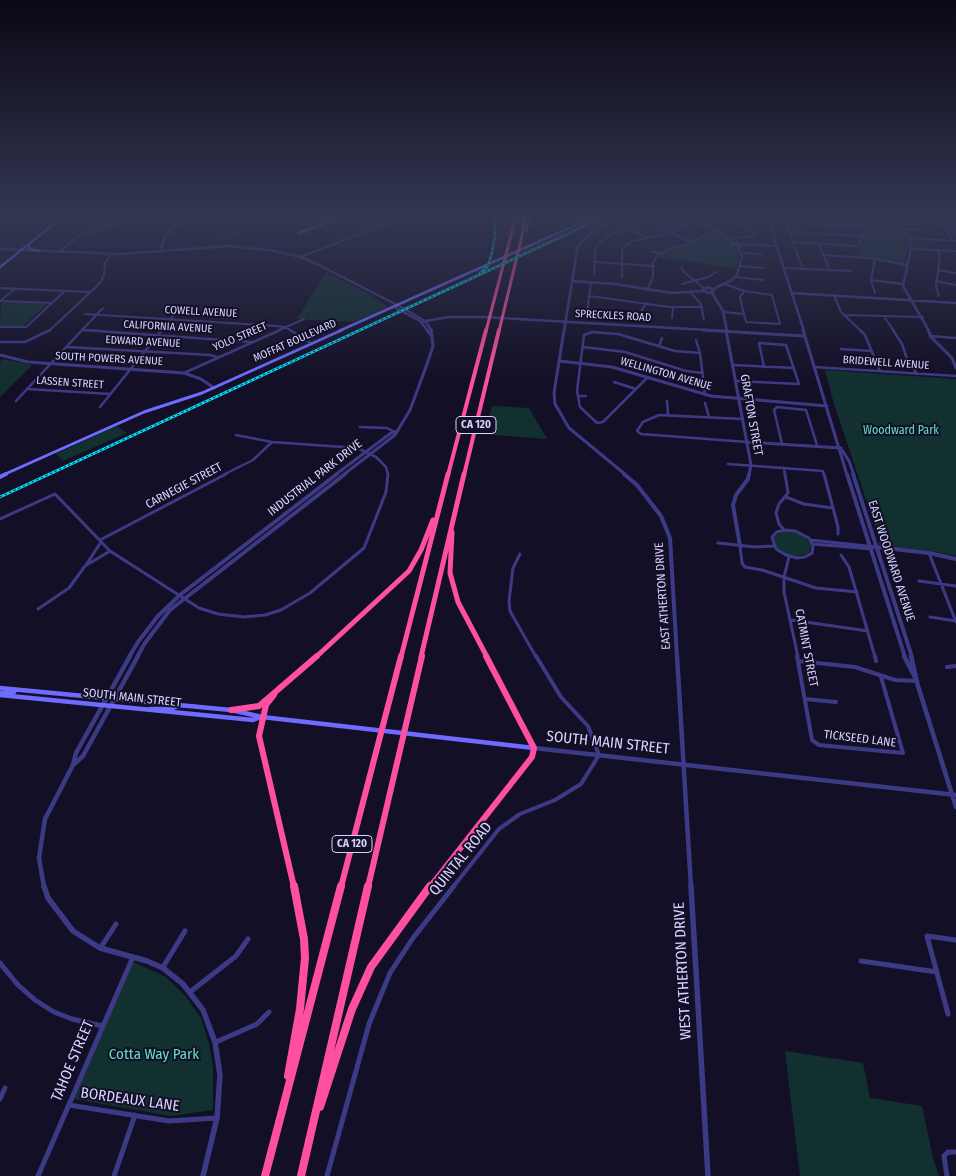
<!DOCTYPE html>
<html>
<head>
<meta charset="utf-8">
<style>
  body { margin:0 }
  canvas { display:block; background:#130f26 }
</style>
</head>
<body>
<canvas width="956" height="1176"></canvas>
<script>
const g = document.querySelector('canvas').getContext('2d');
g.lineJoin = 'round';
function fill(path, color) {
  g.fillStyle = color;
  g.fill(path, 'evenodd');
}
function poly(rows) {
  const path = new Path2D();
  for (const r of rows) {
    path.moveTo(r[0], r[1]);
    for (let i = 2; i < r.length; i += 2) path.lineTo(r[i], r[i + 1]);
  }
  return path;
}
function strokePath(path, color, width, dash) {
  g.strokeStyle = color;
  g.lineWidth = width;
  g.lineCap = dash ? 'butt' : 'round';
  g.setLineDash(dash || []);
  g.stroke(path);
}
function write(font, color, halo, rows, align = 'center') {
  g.font = font + ' "Fira Sans Condensed",sans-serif';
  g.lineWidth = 4;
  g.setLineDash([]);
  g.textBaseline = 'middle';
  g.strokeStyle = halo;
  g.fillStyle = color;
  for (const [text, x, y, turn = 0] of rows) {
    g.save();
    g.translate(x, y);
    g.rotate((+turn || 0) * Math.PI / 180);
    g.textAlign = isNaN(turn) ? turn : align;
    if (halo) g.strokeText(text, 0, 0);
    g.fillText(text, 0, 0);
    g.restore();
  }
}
fill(poly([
  [889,224,901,232,907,240,908,246,904,263,858,256,861,247,865,240,865,234,860,227],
  [717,231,730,241,729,245,738,251,739,258,736,268,658,257,670,249,694,242],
  [326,272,369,294,388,307,354,322,297,319],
  [1,302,47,304,22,327,0,326],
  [3,359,32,365,0,397,0,362],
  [825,370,956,379,956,556,931,551,883,546,878,544,880,541,834,404],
  [492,406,529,408,547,439,484,434],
  [117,426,127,433,63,461,56,454],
  [783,531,792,531,806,537,811,546,810,551,807,554,797,556,788,555,777,548,774,537],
  [133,962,166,977,186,997,201,1018,209,1044,213,1066,213,1110,171,1116,74,1099],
  [785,1051,863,1063,870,1098,922,1106,933,1158,939,1176,800,1176]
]), '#12302f');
strokePath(poly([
  [220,239,237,233]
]), '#0c2248', 1);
strokePath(poly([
  [660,216,685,226],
  [729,216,754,234,755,237],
  [783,216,803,269],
  [805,216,808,224],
  [828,216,831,225],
  [936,216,952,240],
  [854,218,866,225],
  [888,222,903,220,939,221],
  [737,223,752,221],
  [626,228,645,237],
  [660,228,691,242],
  [901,230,920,229],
  [947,231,956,232],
  [789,232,863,236],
  [730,238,755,237],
  [909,238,956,241],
  [793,242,858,246,863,236,856,226],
  [740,244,776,246],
  [819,244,830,271],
  [911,249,956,251],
  [937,250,940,256,936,287,939,296],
  [650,251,659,253],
  [59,252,79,236,110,225,126,216],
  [741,253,761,254],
  [823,255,868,258,907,265],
  [300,257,397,220,410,218],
  [875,259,871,280,903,284],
  [596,262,653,266],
  [740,266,764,268],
  [681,267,685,273,704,288],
  [784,268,851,271],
  [938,270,956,273],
  [594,274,595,251,599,243,611,234,648,216],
  [622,277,622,252,624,246,632,241,669,234,685,226],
  [736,277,763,280],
  [871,280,875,293],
  [936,281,956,285],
  [591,282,587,312,590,314,638,317,646,303],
  [682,284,708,277,716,272],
  [725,284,744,291],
  [0,288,89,292],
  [647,290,653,277,653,263,657,256,666,250,692,242,717,230],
  [744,291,772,295,780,324,746,322,740,298,744,291],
  [691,293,701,304,704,320],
  [834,295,841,312,861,331],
  [590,296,669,307,702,307],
  [0,301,15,289],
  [1,301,52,303],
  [724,312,744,314],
  [85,314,277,326,285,327,292,331],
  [844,315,923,317],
  [672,318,673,307],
  [885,318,894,331],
  [0,327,26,327,65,291],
  [83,330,103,331],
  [49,331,99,284,104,276,105,263,111,254],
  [81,331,103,308],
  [161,331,176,312],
  [277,331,304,319]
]), '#3d3a85', 2);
strokePath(poly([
  [83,330,251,342],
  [290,330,311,343],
  [860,330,865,335,880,371],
  [893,330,902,344,907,359,917,374],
  [930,336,956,338],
  [696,340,700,353,705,395],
  [0,342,25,342,50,330],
  [659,346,662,338],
  [67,347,210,355,217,357],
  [583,347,625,352,686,371,703,373],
  [841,349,871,351],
  [733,365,794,368],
  [814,367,956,376],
  [184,373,280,330],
  [647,378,603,422,597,423,580,407,577,391,584,335,592,332,618,334,675,351,700,353],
  [736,381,799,384,786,345,759,343,764,367],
  [614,382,636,389],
  [28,389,110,394],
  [578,396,586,396],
  [16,401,82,330],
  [667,401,668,414],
  [705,403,709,417],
  [100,407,162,330],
  [743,419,659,415,643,422,637,431,641,434,747,442],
  [360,427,387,428,395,432],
  [236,435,272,442,357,448,376,457,386,467,388,475],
  [782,444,774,410,777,407,806,410,817,445],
  [728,464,823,471,824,475],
  [784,468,785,475],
  [223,475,253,460,272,442]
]), '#3d3a85', 2.5);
strokePath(poly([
  [824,474,838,527,838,534],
  [786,497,804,504,833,508],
  [0,519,55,494,110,551,199,608,218,614,244,617,265,615,281,610,310,593,364,548,386,492,388,474],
  [784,530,779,524,776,513,779,504,788,493,785,474],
  [784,530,795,531,809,538,813,546,812,553,805,557,797,558,786,555,776,549,772,537,777,532,784,530],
  [100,540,226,474],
  [810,540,876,547],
  [718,543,755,547,774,546],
  [813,544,872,549],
  [740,546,742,563,745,567,762,570,816,588,857,592],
  [929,553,956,622],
  [520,554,513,568,509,601,510,611,536,657],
  [841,555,849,567,875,657],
  [789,557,784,577,784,592,798,657],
  [86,565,101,542],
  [919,581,956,586],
  [38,609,69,588,85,566,110,551],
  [930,617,956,621],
  [791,620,868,631]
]), '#3d3a85', 3);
strokePath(poly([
  [797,656,812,740,819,745,903,753,881,677],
  [875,656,876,661],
  [798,661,855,667,895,680,917,681],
  [947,667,956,666],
  [805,699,836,702],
  [453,887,499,829,520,814,555,800,581,784,599,755,588,726,561,697,536,656]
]), '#3d3a85', 4);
strokePath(poly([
  [101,947,116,924],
  [861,961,937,972],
  [0,963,18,985,35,1000,54,1012,72,1019,102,1026],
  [163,967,185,931],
  [190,992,236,956,248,939],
  [948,1014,927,936,956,940],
  [216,1042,257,1024,269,1012],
  [0,1099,5,1088],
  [69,1105,169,1121,217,1118],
  [38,1176,133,957],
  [114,1176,135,1115],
  [327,1176,369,1024,390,973,413,938,454,886],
  [947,1176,944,1156,948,1152,956,1152]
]), '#3d3a85', 5);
strokePath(poly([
  [683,216,719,231,734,243],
  [767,216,804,331],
  [878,216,901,230,909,238,911,249,903,286,929,331],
  [769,222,859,226,888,222],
  [737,243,741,247,730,245,737,243],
  [0,249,120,254,230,246,274,251,300,257,317,264,403,308,425,321,432,331],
  [160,251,165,236,185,216],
  [572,281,615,284,672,293,703,291],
  [709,287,714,291,709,293,702,290,709,287],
  [713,289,732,280,737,275,742,257,738,248],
  [712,293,723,311,727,331],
  [791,293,956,303],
  [396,305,396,308,420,321,428,331],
  [421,322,448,317,484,317,724,331],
  [564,331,578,245,593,231,623,216]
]), '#3d3a85', 2.5);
strokePath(poly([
  [427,330,431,335],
  [564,330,554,393,555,404,569,428,626,475],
  [703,330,804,336],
  [726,330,751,465,749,475],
  [803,330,847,475],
  [928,330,931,337,952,358,956,368],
  [0,355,28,362,184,373,201,379,214,388],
  [559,361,612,367,711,396,827,406],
  [747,442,841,448],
  [842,450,849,461,854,475],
  [335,475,391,433,395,432],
  [343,475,395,435,410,410,426,367,433,346,431,330]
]), '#3d3a85', 3);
strokePath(poly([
  [624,474,637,485,661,516,670,538,677,657],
  [847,474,905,657],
  [853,474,912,657],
  [740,546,733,505,736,495,748,479,749,474],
  [876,547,929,553,956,559],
  [129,657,138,642,158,616,180,595,337,474],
  [137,657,145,643,170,610,345,474]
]), '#3d3a85', 4);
strokePath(poly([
  [677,656,691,887],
  [904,656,917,681],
  [911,656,918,686,956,807],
  [534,748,956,795],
  [73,765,83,756,138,656],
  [44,887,39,858,45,819,73,765,76,753,130,656]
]), '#3d3a85', 4.5);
strokePath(poly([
  [44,886,48,898,73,931,100,948,147,961,163,968,183,984,203,1010,215,1042,220,1075,217,1118,203,1176],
  [691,886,708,1176]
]), '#3d3a85', 5.5);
strokePath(poly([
  [29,244,29,249,40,251],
  [0,267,64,216],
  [339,331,596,216]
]), '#6f6bff', 2.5);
strokePath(poly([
  [3,475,144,412,202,393,342,330]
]), '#6f6bff', 3);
strokePath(poly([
  [0,477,6,474]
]), '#6f6bff', 4);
strokePath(poly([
  [0,688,231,710,262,717,534,748],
  [0,693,14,692],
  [0,695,253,720,261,717],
  [150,709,170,709,181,705]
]), '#6f6bff', 4.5);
strokePath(poly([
  [526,230,531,216],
  [486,331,516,216],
  [499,331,521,240,524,225,523,216]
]), '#ff4fa3', 3);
strokePath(poly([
  [448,475,486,330],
  [464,475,499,330]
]), '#ff4fa3', 4);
strokePath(poly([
  [452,532,450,573,458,602,487,657],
  [316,657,409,571,421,550,433,520],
  [401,657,448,474],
  [421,657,464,474]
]), '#ff4fa3', 5);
strokePath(poly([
  [274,695,266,705,259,736,294,887],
  [231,710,259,706,317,656],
  [341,887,401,656],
  [368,887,422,656],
  [430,887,532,757,534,748,486,656]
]), '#ff4fa3', 6);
strokePath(poly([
  [288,1076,300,1009,305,958,304,939,294,886],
  [320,1107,352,1009,371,967,430,886],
  [265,1176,341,886],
  [301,1176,368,886]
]), '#ff4fa3', 8);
const rail = poly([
  [270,220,280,216],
  [299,233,345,216],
  [480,273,488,266,492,252,495,237,494,216],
  [0,497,606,216]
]);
strokePath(rail, '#00e5ff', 2.5);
strokePath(rail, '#130f26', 1, [2.5]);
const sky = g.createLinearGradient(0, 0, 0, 381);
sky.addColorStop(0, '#0a0815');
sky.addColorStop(0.57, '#333752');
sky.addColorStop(1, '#33375200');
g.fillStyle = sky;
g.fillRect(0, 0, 956, 381);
write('11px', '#d9d4ff', '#130f26', [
  ["COWELL AVENUE",201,312,3],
  ["SPRECKLES ROAD",613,316,3],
  ["CALIFORNIA AVENUE",168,327,3],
  ["YOLO STREET",240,337,-23],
  ["MOFFAT BOULEVARD",295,341,-24],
  ["EDWARD AVENUE",143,342,3],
  ["SOUTH POWERS AVENUE",109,359,3],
  ["BRIDEWELL AVENUE",886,363,4],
  ["WELLINGTON AVENUE",666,374,16],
  ["LASSEN STREET",70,383,4]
]);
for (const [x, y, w] of [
  [476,425,40],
  [352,844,40]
]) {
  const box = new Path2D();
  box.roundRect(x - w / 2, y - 8.5, w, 17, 4);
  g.fillStyle = '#130f26';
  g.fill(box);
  strokePath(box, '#d9d4ff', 1);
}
write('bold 11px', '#d9d4ff', null, [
  ["CA 120",476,425],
  ["CA 120",352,844]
]);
write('12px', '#d9d4ff', '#130f26', [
  ["GRAFTON STREET",751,415,80],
  ["INDUSTRIAL PARK DRIVE",315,478,-38],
  ["CARNEGIE STREET",184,486,-28],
  ["EAST WOODWARD AVENUE",891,561,72],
  ["EAST ATHERTON DRIVE",663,596,-94],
  ["CATMINT STREET",806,648,79],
  ["SOUTH MAIN STREET",132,698,6],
  ["TICKSEED LANE",860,739,7]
]);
write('12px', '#5fe0c0', '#130f26', [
  ["Woodward Park",901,431]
]);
write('15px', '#d9d4ff', '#130f26', [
  ["SOUTH MAIN STREET",608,743,6],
  ["QUINTAL ROAD",461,859,-51],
  ["WEST ATHERTON DRIVE",683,971,-93],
  ["TAHOE STREET",73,1061,-67],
  ["BORDEAUX LANE",130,1100,8]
]);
write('15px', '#5fe0c0', '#130f26', [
  ["Cotta Way Park",154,1055]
]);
</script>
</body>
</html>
